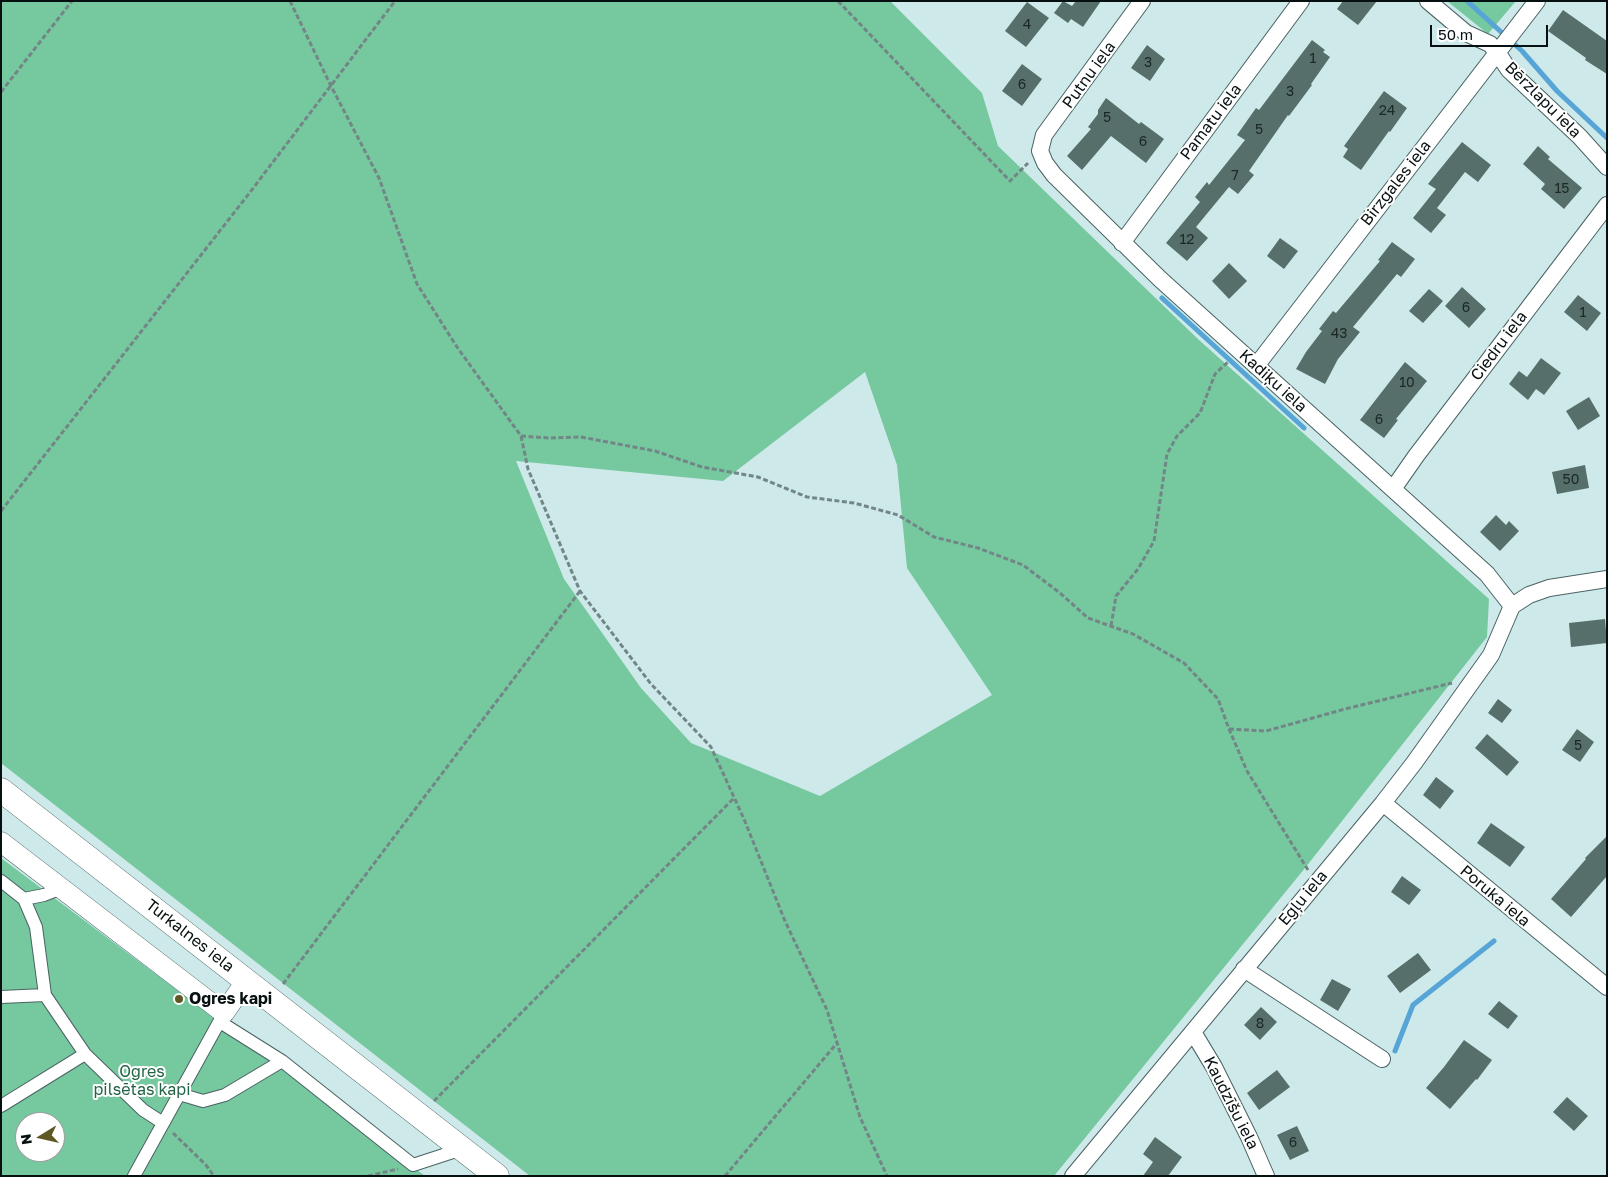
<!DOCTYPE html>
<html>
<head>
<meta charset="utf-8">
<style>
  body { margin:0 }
  #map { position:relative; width:1608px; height:1177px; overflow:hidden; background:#cee9ea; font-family:"Golos Text",sans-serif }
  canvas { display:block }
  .frame { position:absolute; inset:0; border:2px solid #071010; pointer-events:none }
  .north { position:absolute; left:15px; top:1112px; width:50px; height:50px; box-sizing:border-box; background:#fff; border:1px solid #9c9f9f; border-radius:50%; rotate:261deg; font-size:14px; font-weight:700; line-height:20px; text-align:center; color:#071010 }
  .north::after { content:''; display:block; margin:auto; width:18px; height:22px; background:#5e5824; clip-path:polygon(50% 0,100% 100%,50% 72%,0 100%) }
  .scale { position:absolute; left:1430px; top:25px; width:118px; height:22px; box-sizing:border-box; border:2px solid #071010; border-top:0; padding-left:6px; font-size:15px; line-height:18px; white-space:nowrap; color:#071010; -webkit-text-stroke:4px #fff; paint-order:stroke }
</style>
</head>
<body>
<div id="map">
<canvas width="1608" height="1177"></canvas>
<div class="frame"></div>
<div class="north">N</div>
<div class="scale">50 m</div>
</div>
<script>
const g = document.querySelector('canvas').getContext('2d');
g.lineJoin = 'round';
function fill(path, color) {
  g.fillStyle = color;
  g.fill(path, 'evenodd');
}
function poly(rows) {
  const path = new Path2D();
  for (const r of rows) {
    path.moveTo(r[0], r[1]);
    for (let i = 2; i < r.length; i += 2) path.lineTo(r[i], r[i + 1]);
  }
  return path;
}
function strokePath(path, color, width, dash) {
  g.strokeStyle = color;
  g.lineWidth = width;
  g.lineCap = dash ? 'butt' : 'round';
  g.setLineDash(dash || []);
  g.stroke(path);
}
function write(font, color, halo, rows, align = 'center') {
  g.font = font + ' "Golos Text",sans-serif';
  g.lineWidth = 4;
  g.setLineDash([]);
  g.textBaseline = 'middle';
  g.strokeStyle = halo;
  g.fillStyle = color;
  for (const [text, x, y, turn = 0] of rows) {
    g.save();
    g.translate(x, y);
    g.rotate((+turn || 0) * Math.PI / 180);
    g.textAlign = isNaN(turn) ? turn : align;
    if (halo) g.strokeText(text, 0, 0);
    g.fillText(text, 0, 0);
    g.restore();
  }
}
fill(poly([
  [1,1,890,1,982,93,998,146,1199,340,1489,599,1487,637,1305,868,1054,1176,530,1176,1,763],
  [865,372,897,465,907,568,992,695,820,796,691,743,641,688,564,579,516,461,723,481],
  [1447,1,1516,1,1488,34],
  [1,858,425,1176,1,1176],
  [25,1122,55,1122,55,1152,25,1152]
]), '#76c89f');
strokePath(poly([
  [1467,1,1522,51,1557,91,1607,138],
  [1162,298,1304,428],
  [1395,1051,1413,1005,1494,941]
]), '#56a5d6', 5);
fill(poly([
  [1063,1,1072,6,1076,1,1101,1,1083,27,1071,19,1068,23,1054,13],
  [1343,1,1377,1,1358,25,1337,9],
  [1027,2,1049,18,1026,47,1005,31],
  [1563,10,1607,41,1607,74,1585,60,1586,58,1548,31],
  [1312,40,1325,50,1323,52,1330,57,1311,84,1312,85,1289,116,1288,115,1249,171,1254,175,1238,194,1229,187,1196,227,1208,238,1187,261,1166,243,1200,202,1195,197,1207,182,1209,185,1245,140,1237,135,1256,108,1259,110],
  [1147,45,1165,59,1150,81,1131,68],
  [1022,64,1042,79,1022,106,1002,91],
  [1384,91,1407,108,1390,132,1389,131,1361,170,1343,157,1348,149,1344,146],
  [1106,98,1139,124,1141,122,1164,139,1146,163,1111,136,1082,170,1067,156,1091,129,1088,127,1098,114,1098,110],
  [1462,142,1491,165,1478,182,1465,172,1437,208,1446,215,1431,233,1413,218,1436,189,1428,184],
  [1538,146,1550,157,1548,159,1582,188,1564,209,1541,189,1545,184,1523,164],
  [1280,238,1298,251,1284,269,1267,256],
  [1392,242,1415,259,1401,277,1397,274,1353,327,1360,332,1338,359,1325,384,1296,369,1306,352,1322,331,1319,329,1333,311,1336,313,1380,261,1378,260],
  [1229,263,1247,281,1229,299,1212,281],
  [1462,287,1486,309,1469,328,1445,306],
  [1429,289,1443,301,1423,323,1409,311],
  [1578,295,1601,313,1587,331,1564,312],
  [1541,358,1561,373,1544,395,1536,389,1528,400,1509,384,1519,371,1527,377],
  [1405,362,1427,381,1396,419,1398,420,1384,438,1360,420],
  [1589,397,1600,416,1578,430,1566,411],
  [1585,465,1589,488,1557,494,1552,472],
  [1496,515,1506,525,1509,521,1519,531,1500,551,1480,532],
  [1605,619,1607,643,1571,647,1569,623],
  [1498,699,1512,710,1502,723,1488,713],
  [1577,729,1594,742,1580,762,1562,750],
  [1487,734,1519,762,1507,776,1475,748],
  [1436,777,1454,791,1440,809,1423,795],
  [1491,823,1525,847,1510,867,1477,843],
  [1607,836,1607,876,1571,917,1551,899,1586,859,1585,858],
  [1402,876,1421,890,1409,905,1391,892],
  [1418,953,1431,970,1400,993,1387,976],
  [1332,979,1351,989,1338,1011,1320,1000],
  [1499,1001,1518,1016,1508,1029,1488,1014],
  [1261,1007,1277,1022,1260,1040,1244,1025],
  [1464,1040,1492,1060,1477,1080,1476,1079,1450,1109,1426,1088,1444,1067],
  [1277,1070,1290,1087,1259,1110,1247,1093],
  [1567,1097,1588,1116,1574,1131,1553,1112],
  [1297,1126,1309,1151,1290,1160,1277,1135],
  [1155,1137,1182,1157,1168,1176,1143,1176,1153,1162,1143,1154]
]), '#576f6a');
const pedestrian = poly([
  [1,881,24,899,36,927,45,995,85,1054,143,1110,163,1123],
  [24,899,44,895,62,888],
  [1,997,45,995],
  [220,1022,282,1061,413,1165,462,1149],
  [179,1094,203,1101,225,1095,282,1061],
  [1,1106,85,1054],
  [134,1176,223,1015]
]);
const minor = poly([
  [1142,1,1044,135,1040,151,1045,163,1054,175,1160,279,1487,574,1512,606],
  [1428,1,1466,33,1490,44,1497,52,1509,70,1580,137,1607,167],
  [1122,243,1301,1],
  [1256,366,1537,1],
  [1393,489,1416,456,1607,205],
  [1512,606,1529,595,1549,588,1607,579],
  [1383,803,1607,987],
  [1244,969,1382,1059],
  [1193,1032,1214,1067,1249,1137,1266,1176],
  [1073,1176,1383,803,1414,763,1491,655,1512,606]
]);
const tertiary = poly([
  [1,842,224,1013,247,980]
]);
const secondary = poly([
  [1,790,497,1176]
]);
strokePath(pedestrian, '#4a6263', 14);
strokePath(minor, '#4a6263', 18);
strokePath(tertiary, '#4a6263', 21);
strokePath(secondary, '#4a6263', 25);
strokePath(poly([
  [290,1,331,86,379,178,417,284,457,347,521,436,549,438,581,437,655,451,702,467,758,477,807,497,854,503,898,515,934,537,978,548,1023,565,1060,593,1088,618,1133,634,1184,663,1218,699,1229,729,1247,771,1308,870],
  [838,1,1010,181,1028,163],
  [1,92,72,1],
  [521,436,528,469,580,591,651,684,711,747,744,819,785,921,827,1010,860,1117,887,1176],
  [1,511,251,191,395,1],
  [1111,626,1116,596,1138,569,1154,541,1167,454,1177,436,1200,413,1215,374,1229,361],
  [1229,729,1266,731,1345,709,1452,683],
  [283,984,580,591],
  [434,1101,734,798],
  [173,1133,206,1165,214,1176],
  [368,1176,398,1169],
  [725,1176,837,1043]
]), '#738687', 3, [5, 2.5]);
strokePath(pedestrian, '#fff', 12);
strokePath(minor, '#fff', 16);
strokePath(tertiary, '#fff', 20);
strokePath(secondary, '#fff', 24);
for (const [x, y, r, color] of [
  [179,999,5,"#5e5824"]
]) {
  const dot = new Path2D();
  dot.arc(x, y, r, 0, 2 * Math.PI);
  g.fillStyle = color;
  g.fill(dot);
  strokePath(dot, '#fff', 2);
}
write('14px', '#1b2826', null, [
  ["4",1027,25],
  ["1",1313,59],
  ["3",1148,63],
  ["6",1022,85],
  ["3",1290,92],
  ["24",1387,111],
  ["5",1107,118],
  ["5",1259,130],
  ["6",1143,142],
  ["7",1235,176],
  ["15",1562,189],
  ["12",1187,240],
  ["6",1466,308],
  ["1",1583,313],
  ["43",1339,334],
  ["10",1407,383],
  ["6",1379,420],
  ["50",1571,480],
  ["5",1578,746],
  ["8",1260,1024],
  ["6",1293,1143]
]);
write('16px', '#071010', '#fff', [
  ["Putnu iela",1089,75,-54],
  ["Bērzlapu iela",1543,100,45],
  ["Pamatu iela",1211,122,-53],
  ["Birzgales iela",1396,183,-52],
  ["Ciedru iela",1499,346,-53],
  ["Kadiķu iela",1273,381,42],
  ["Poruka iela",1495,896,40],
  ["Egļu iela",1303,898,-50],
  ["Turkalnes iela",190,936,38],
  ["Kaudzīšu iela",1231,1103,63]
]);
write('bold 16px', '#071010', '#fff', [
  ["Ogres kapi",189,999]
], 'left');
write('16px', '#236446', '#fff', [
  ["Ogres",142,1072],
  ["pilsētas kapi",142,1090]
]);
</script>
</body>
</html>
